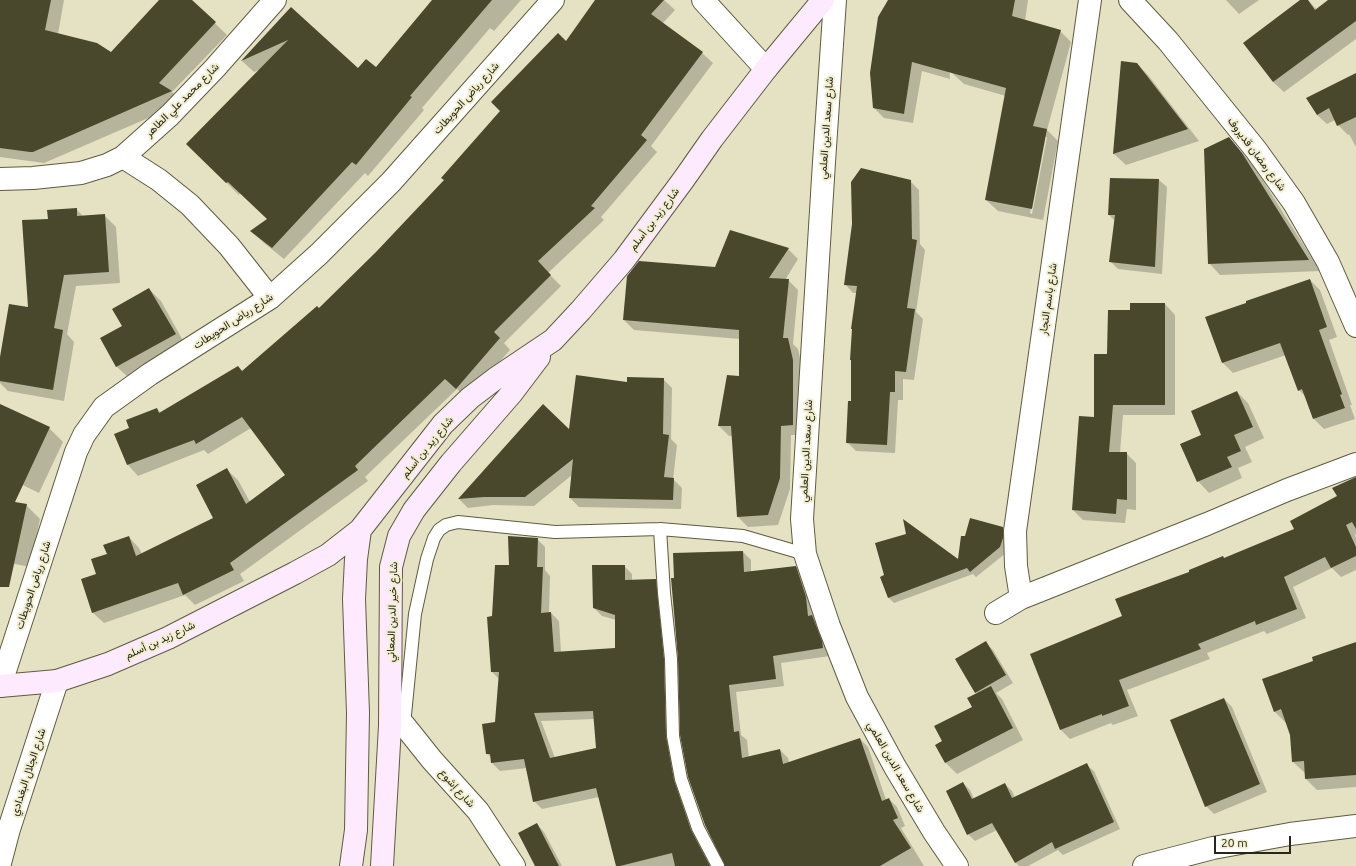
<!DOCTYPE html>
<html>
<head>
<meta charset="utf-8">
<style>
  body { margin:0 }
  #map { position:relative; width:1356px; height:866px; overflow:hidden; background:#e4e2c2; font-family:Ubuntu,sans-serif }
  canvas { display:block }
  .scale { position:absolute; left:1214px; top:836px; width:77px; height:18px; box-sizing:border-box; border:2px solid #27261a; border-top:0; padding-left:5px; font-size:12px; line-height:14px; white-space:nowrap; color:#27261a; -webkit-text-stroke:3px #f1efcf; paint-order:stroke }
</style>
</head>
<body>
<div id="map">
<canvas width="1356" height="866"></canvas>
<div class="scale">20 m</div>
</div>
<script>
const g = document.querySelector('canvas').getContext('2d');
g.lineJoin = 'round';
function fill(path, color) {
  g.fillStyle = color;
  g.fill(path, 'evenodd');
}
function poly(rows) {
  const path = new Path2D();
  for (const r of rows) {
    path.moveTo(r[0], r[1]);
    for (let i = 2; i < r.length; i += 2) path.lineTo(r[i], r[i + 1]);
  }
  return path;
}
function strokePath(path, color, width, dash) {
  g.strokeStyle = color;
  g.lineWidth = width;
  g.lineCap = dash ? 'butt' : 'round';
  g.setLineDash(dash || []);
  g.stroke(path);
}
function write(font, color, halo, rows, align = 'center') {
  g.font = font + ' Ubuntu,Vazirmatn,sans-serif';
  g.lineWidth = 4;
  g.setLineDash([]);
  g.textBaseline = 'middle';
  g.strokeStyle = halo;
  g.fillStyle = color;
  for (const [text, x, y, turn = 0] of rows) {
    g.save();
    g.translate(x, y);
    g.rotate((+turn || 0) * Math.PI / 180);
    g.textAlign = isNaN(turn) ? turn : align;
    if (halo) g.strokeText(text, 0, 0);
    g.fillText(text, 0, 0);
    g.restore();
  }
}
fill(poly([
  [0,0,64,0,58,34,118,57,168,0,191,0,227,35,172,92,183,103,44,163,0,157],
  [434,0,521,0,494,31,490,28,422,108,424,110,368,176,365,173,284,259,264,243,252,232,268,219,240,193,239,195,187,144,261,69,254,72,242,61,291,8,358,70,376,68],
  [597,0,664,0,675,10,662,24,702,53,713,63,651,146,657,152,601,217,604,220,548,273,561,286,504,343,510,350,467,399,457,389,365,477,368,481,240,574,244,581,195,605,185,595,104,623,93,613,97,574,108,554,129,537,139,548,142,554,215,518,227,470,238,480,250,502,286,475,251,428,208,454,204,450,138,476,128,465,130,429,157,409,161,413,238,367,243,372,319,310,377,253,445,181,566,42],
  [889,0,945,0,950,79,922,71,913,123,884,118,874,108],
  [963,0,1028,0,1025,21,1060,31,1071,42,1047,130,1058,141,1043,220,998,211,986,200,1006,96,964,84,952,73],
  [1045,137,1047,137,1032,214,1030,213],
  [1226,0,1259,0,1239,14],
  [1302,0,1308,0,1317,10,1330,0,1356,0,1356,39,1284,92,1273,82],
  [1122,62,1137,64,1148,75,1199,141,1126,165,1114,154],
  [1356,74,1356,147,1349,134,1348,135,1338,125,1335,120,1327,124,1317,115,1308,98],
  [1229,138,1253,165,1320,271,1220,275,1209,263],
  [1111,179,1159,180,1167,187,1162,274,1118,269,1110,261,1115,221,1109,215],
  [910,181,919,190,920,244,925,250,916,312,923,319,914,380,903,379,903,400,898,400,895,453,856,451,847,442,852,402,857,293,853,293,845,284],
  [76,209,84,217,104,215,116,227,120,283,76,286,67,334,74,342,64,401,8,391,0,383,0,363,29,308,49,220],
  [788,249,798,259,785,280,788,280,798,290,793,344,798,349,803,371,803,435,791,435,790,489,778,525,748,527,738,517,733,436,729,436,719,426,740,377,740,339,634,330,624,320,715,268],
  [1310,280,1320,290,1337,337,1329,340,1352,405,1350,405,1355,419,1324,429,1314,419,1307,398,1299,390,1286,355,1233,373,1223,363,1207,318],
  [149,289,161,301,186,346,129,378,117,367,101,338,123,326],
  [1165,304,1175,315,1175,415,1123,415,1120,453,1126,453,1136,463,1136,510,1127,509,1125,523,1083,520,1073,510,1095,419,1108,354,1131,311],
  [663,379,672,388,671,439,677,445,673,479,682,488,681,509,579,507,570,498,572,475,534,506,493,505,468,508,459,499,543,406,570,431,628,383],
  [1237,392,1248,403,1264,438,1245,447,1252,462,1238,468,1242,478,1209,493,1198,481,1203,435],
  [0,405,49,428,63,442,39,493,0,474],
  [1356,484,1356,534,1355,535,1356,538,1356,570,1341,577,1332,568,1293,587,1306,618,1267,634,1264,631,1207,653,1210,659,1127,690,1138,716,1113,725,1111,723,1070,739,1061,730,1031,655,1124,616,1224,559,1296,530,1338,496],
  [0,500,26,505,40,519,30,567,0,561],
  [1002,528,1009,534,1006,553,976,577,973,574,894,603,888,597,886,575,959,561,966,537],
  [537,539,545,547,545,570,550,576,549,613,551,613,559,621,561,652,616,649,616,620,602,616,594,608,624,566,632,574,632,581,655,580,663,588,673,745,712,866,617,866,599,797,542,809,534,801,527,768,500,771,492,763,492,758,487,754,496,723,499,679,492,672,493,617,510,566],
  [595,719,597,749,555,758,541,721],
  [743,552,751,560,751,572,796,567,804,575,830,656,781,663,784,686,736,692,741,735,747,740,749,758,780,750,788,758,789,763,860,739,868,747,886,800,889,799,897,807,905,826,901,828,924,866,726,866,706,825],
  [986,643,993,650,1013,683,996,693,1002,699,1023,740,957,774,946,763,936,745,943,741,973,707,978,694,976,692],
  [1356,643,1356,787,1317,790,1306,779,1305,773,1293,762,1291,735,1286,723,1274,711,1314,662],
  [1224,699,1232,707,1267,792,1214,814,1206,806],
  [1087,765,1094,771,1120,829,1063,855,1058,850,1028,866,1019,866,1015,862,997,830,975,841,968,834,963,783,970,790,974,799,1005,784,1012,791,1015,798],
  [537,824,544,832,562,866,536,866]
]), '#0003');
fill(poly([
  [0,0,51,0,45,30,97,43,111,52,159,0,192,0,216,22,159,83,172,91,33,152,30,152,0,148],
  [432,0,492,0,410,96,412,97,356,165,352,162,272,248,250,231,267,219,228,182,226,183,186,144,288,40,241,61,291,7,358,68,366,59,376,67],
  [595,0,664,0,651,14,703,52,641,135,647,140,591,206,595,208,538,261,551,275,494,332,500,338,456,389,445,379,355,466,358,470,230,563,234,570,183,595,178,583,92,613,81,579,96,574,91,559,107,554,103,545,129,536,136,556,213,518,196,485,227,468,246,504,285,475,242,417,196,444,194,440,127,465,114,434,129,428,126,420,157,408,159,413,238,366,242,371,317,306,319,308,376,252,444,180,441,178,500,111,491,102,558,33,566,41],
  [888,0,1015,0,1012,16,1061,30,1033,126,1047,129,1032,209,985,200,1006,88,912,62,904,114,873,108,870,73,878,17],
  [1300,0,1308,0,1315,10,1328,0,1356,0,1356,21,1273,82,1243,43],
  [1121,61,1137,63,1188,129,1113,154],
  [1356,73,1356,117,1337,126,1329,108,1317,115,1306,98],
  [1229,137,1242,153,1309,260,1208,264,1204,149],
  [861,168,911,180,912,239,917,240,907,308,915,309,906,372,895,371,895,392,890,392,887,445,846,443,848,401,851,401,851,360,850,360,852,329,851,329,857,286,844,285,852,224,851,182],
  [1110,178,1159,179,1155,267,1109,262,1115,215,1108,215],
  [77,208,77,216,105,214,109,272,64,275,54,328,63,330,53,390,0,381,0,357,9,304,28,307,22,220,48,219,47,210],
  [730,230,789,248,769,278,789,279,783,338,788,338,793,360,793,425,781,426,780,478,768,515,737,517,731,426,718,426,727,375,739,376,739,330,623,320,627,276,639,261,715,267],
  [1310,279,1327,327,1319,330,1342,394,1340,395,1345,408,1313,419,1302,389,1298,391,1280,343,1222,363,1205,317,1246,303,1246,301],
  [149,288,176,334,116,367,100,338,122,326,112,309],
  [1130,303,1165,303,1165,405,1113,405,1109,452,1127,452,1127,500,1117,499,1116,514,1072,510,1079,416,1094,417,1094,354,1107,354,1108,310,1130,310],
  [576,375,627,382,627,377,664,378,663,434,669,435,664,477,674,478,673,500,569,498,573,459,525,497,484,497,458,499,543,404,569,429],
  [1237,391,1253,427,1234,435,1241,451,1227,457,1232,467,1197,482,1180,444,1201,435,1191,411],
  [0,404,50,427,15,502,27,504,9,587,0,587],
  [1356,477,1356,529,1352,522,1346,525,1356,547,1356,556,1331,568,1325,557,1284,577,1297,609,1256,625,1255,621,1198,644,1201,649,1119,680,1129,706,1102,716,1102,714,1060,730,1030,654,1122,616,1115,599,1189,572,1189,570,1223,556,1224,558,1294,529,1290,521,1337,496,1332,488],
  [970,518,1003,527,1003,538,1000,547,970,572,967,568,888,598,880,577,884,575,875,543,906,534,903,519,958,559,961,536,965,536],
  [508,536,538,538,537,567,543,567,541,613,551,612,554,652,615,648,615,615,593,608,592,565,625,565,625,580,656,579,664,659,666,736,674,780,691,830,710,866,675,866,672,853,620,866,616,866,596,788,533,802,524,759,491,763,490,754,486,754,482,724,495,722,499,672,491,672,487,617,492,616,495,565,509,565],
  [593,711,596,748,550,758,534,713],
  [743,551,744,572,796,566,806,597,808,616,812,615,822,641,823,648,773,656,776,679,729,685,734,732,739,731,742,758,780,749,783,764,860,738,882,801,889,798,898,818,893,820,911,848,880,866,725,866,705,825,688,777,680,735,678,659,671,578,674,578,673,553],
  [986,641,1006,675,975,693,955,659],
  [1356,642,1356,775,1305,779,1304,761,1292,762,1290,735,1281,709,1274,712,1262,679,1313,661,1312,657],
  [991,686,1013,728,945,763,935,745,942,741,934,726,972,707,967,698],
  [1224,698,1260,784,1205,807,1170,720],
  [1087,763,1114,822,1055,849,1052,842,1015,863,992,823,967,835,946,791,963,782,972,799,1005,783,1012,798],
  [537,823,559,866,535,866,518,833]
]), '#49482c');
const lane = poly([
  [660,529,664,593,671,659,673,736,681,779,698,828,718,866],
  [404,725,415,614,427,559,434,538,439,530,446,525,458,522,555,532,660,529,743,536,805,554]
]);
const street = poly([
  [703,0,766,69],
  [835,0,824,162,802,519,805,554,829,626,857,697,895,767,934,832,957,866],
  [1130,0,1168,41,1256,150,1294,203,1328,262,1356,326],
  [123,157,159,180,190,205,229,246,270,298],
  [0,179,33,178,81,173,107,165,123,157,170,115,215,68,275,0],
  [1021,598,1016,566,1015,531,1090,0],
  [996,613,1021,598,1207,524,1287,490,1356,464],
  [0,686,76,452,84,435,104,407,150,374,270,298,319,254,391,182,553,0],
  [390,726,404,725,432,760,478,811,514,866],
  [0,863,9,829,57,681],
  [1144,866,1213,848,1290,834,1356,826]
]);
const secondary = poly([
  [0,686,57,681,108,664,168,638,295,573,328,555,360,530,443,424,470,398,495,379,553,340,581,310,624,260,684,179,712,139,766,69,823,0],
  [351,866,356,830,358,713,354,599,356,559,360,530],
  [382,866,390,726,391,567,399,536,414,510,451,463,511,394,539,357]
]);
strokePath(lane, '#5e5c40', 14);
strokePath(street, '#5e5c40', 24);
strokePath(secondary, '#5e5c40', 24);
strokePath(lane, '#fff', 12);
strokePath(street, '#fff', 22);
strokePath(secondary, '#fdeafe', 22);
write('11px', '#27261a', '#f1efcf', [
  ["شارع رياض الحويطات",466,98,-48],
  ["شارع محمد علي الطاهر",182,100,-45],
  ["شارع سعد الدين العلمي",826,128,-86],
  ["شارع رمضان قديروف",1257,154,53],
  ["شارع زيد بن أسلم",654,219,-53],
  ["شارع باسم النجار",1048,299,-82],
  ["شارع رياض الحويطات",233,321,-33],
  ["شارع زيد بن أسلم",427,447,-51],
  ["شارع سعد الدين العلمي",806,451,-87],
  ["شارع رياض الحويطات",33,585,-72],
  ["شارع خير الدين المعاني",392,612,-88],
  ["شارع زيد بن أسلم",160,640,-25],
  ["شارع سعد الدين العلمي",896,767,60],
  ["شارع الجلال البغدادي",28,772,-72],
  ["شارع إشوع",457,788,48]
]);
</script>
</body>
</html>
